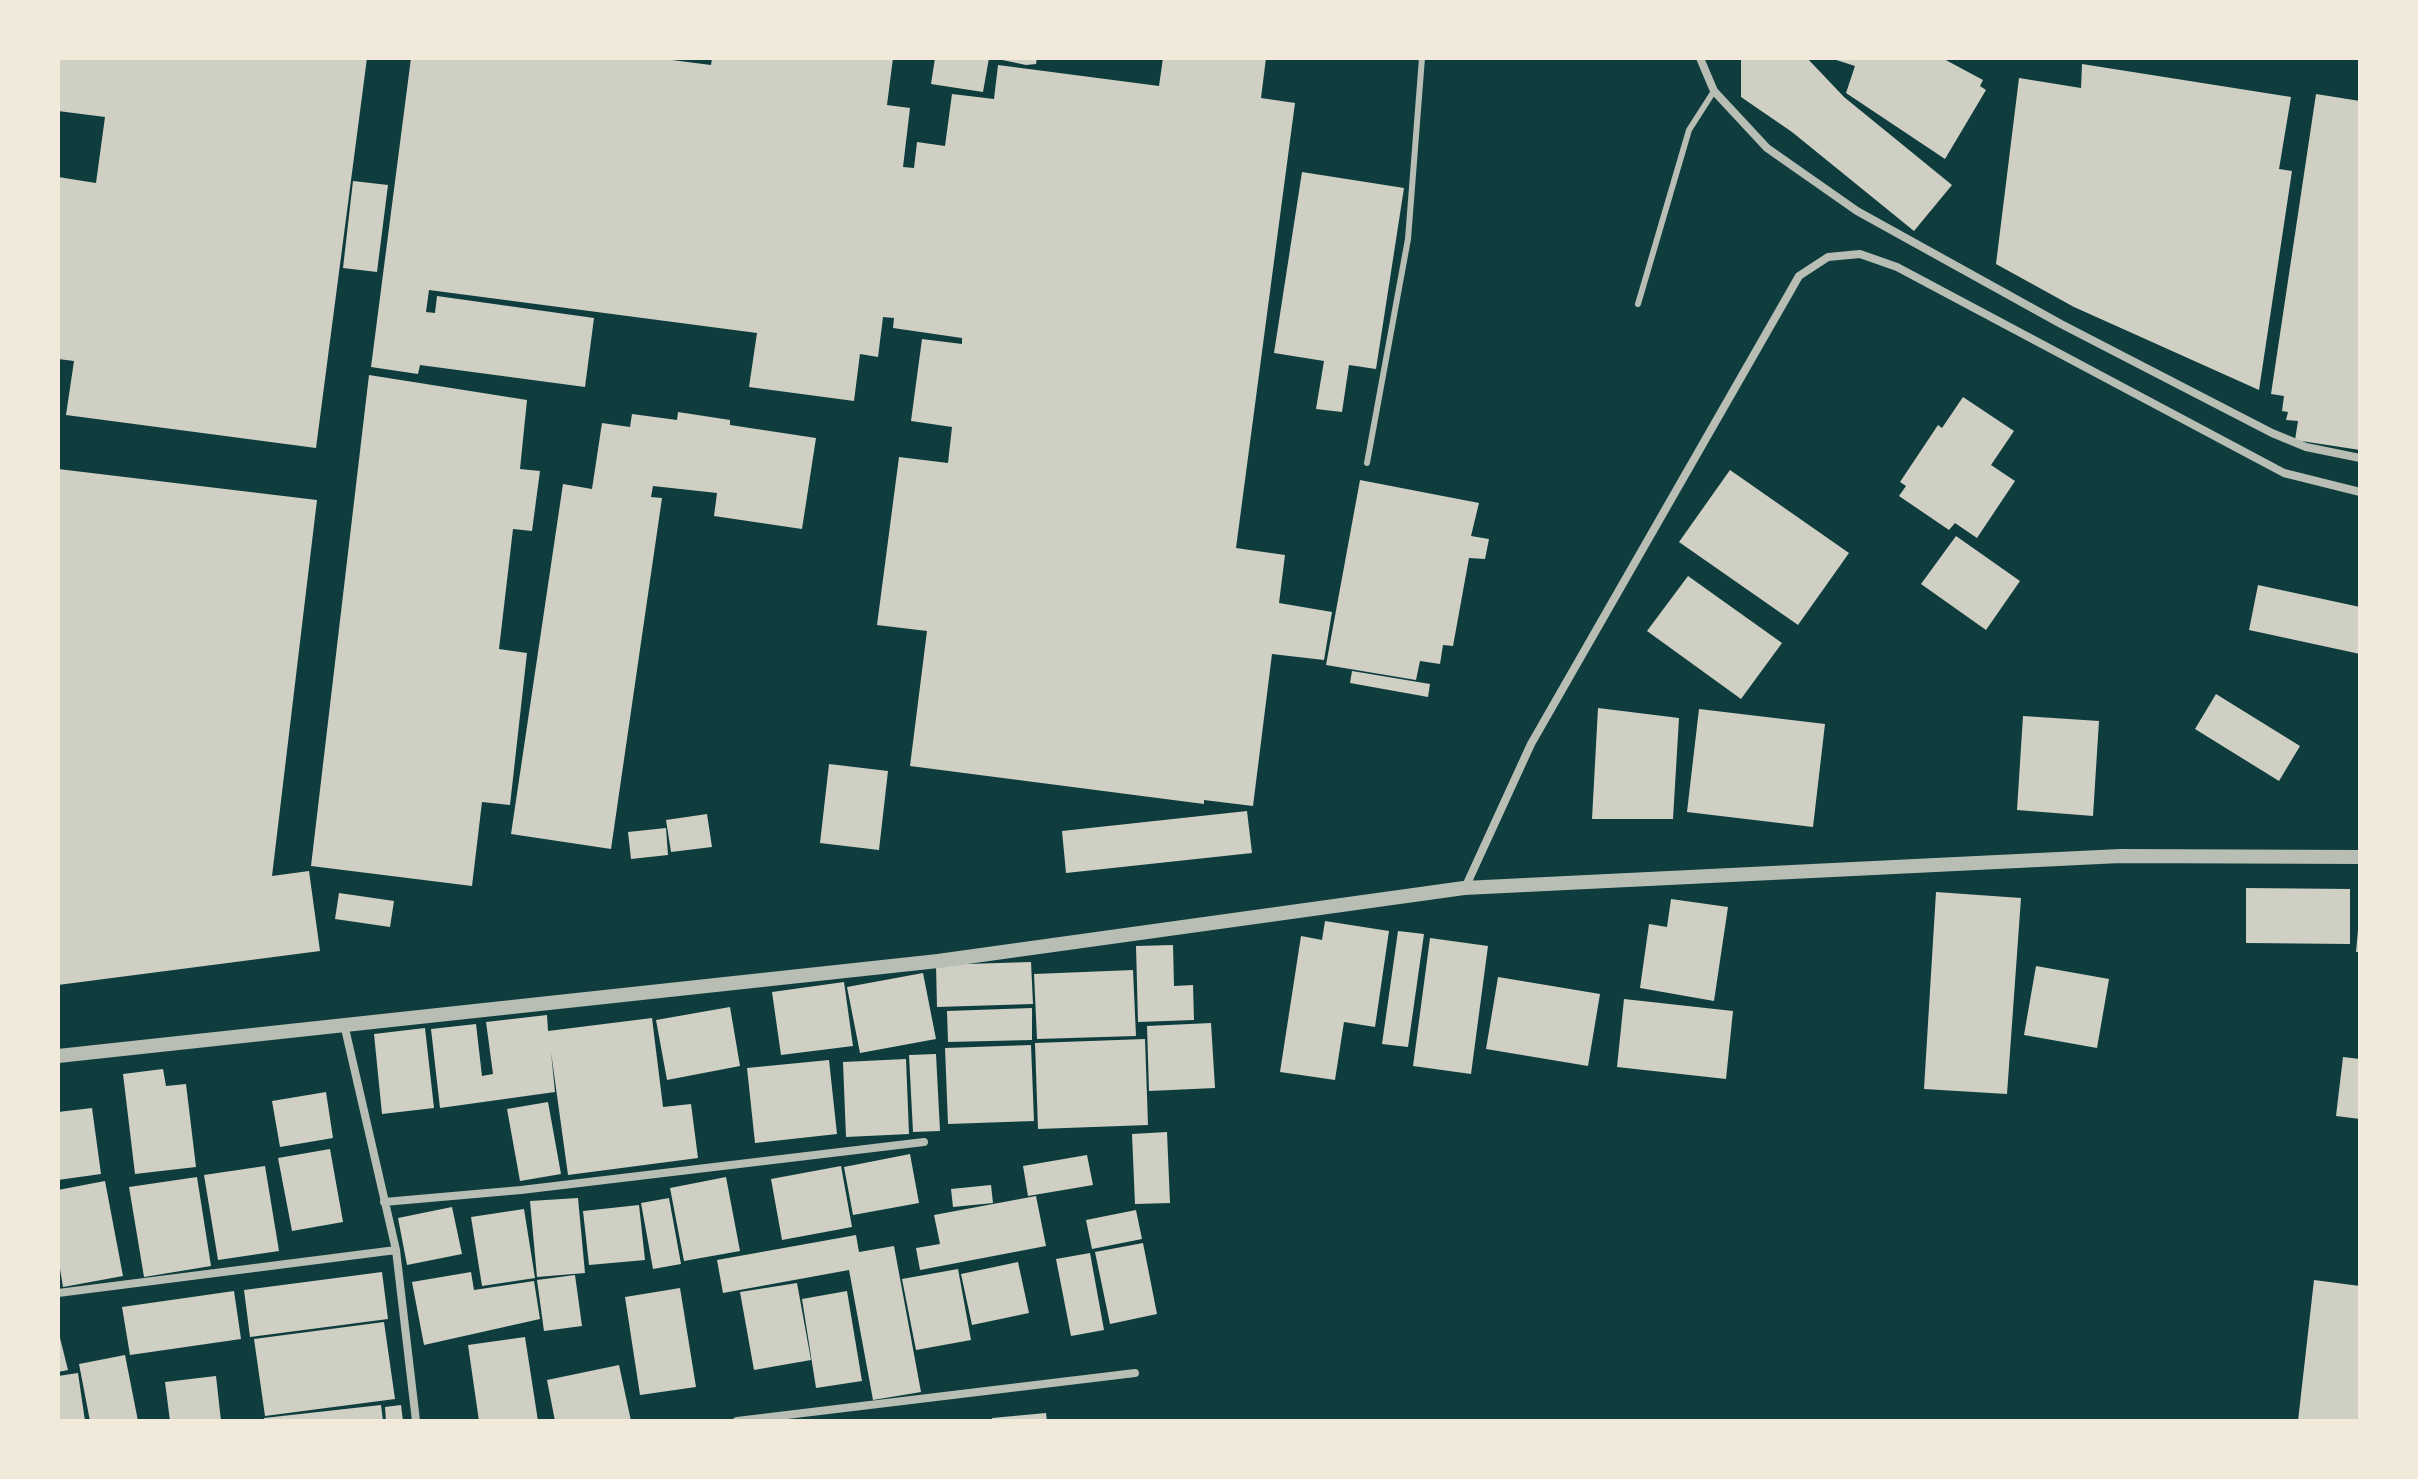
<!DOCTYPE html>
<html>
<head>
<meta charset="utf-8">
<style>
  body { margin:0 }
  #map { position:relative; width:2418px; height:1479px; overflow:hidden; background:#0f3d3e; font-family:Commissioner,sans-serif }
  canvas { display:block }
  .frame { position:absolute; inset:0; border:60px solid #f1e9da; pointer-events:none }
</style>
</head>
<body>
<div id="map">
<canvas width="2418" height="1479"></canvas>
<div class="frame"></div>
</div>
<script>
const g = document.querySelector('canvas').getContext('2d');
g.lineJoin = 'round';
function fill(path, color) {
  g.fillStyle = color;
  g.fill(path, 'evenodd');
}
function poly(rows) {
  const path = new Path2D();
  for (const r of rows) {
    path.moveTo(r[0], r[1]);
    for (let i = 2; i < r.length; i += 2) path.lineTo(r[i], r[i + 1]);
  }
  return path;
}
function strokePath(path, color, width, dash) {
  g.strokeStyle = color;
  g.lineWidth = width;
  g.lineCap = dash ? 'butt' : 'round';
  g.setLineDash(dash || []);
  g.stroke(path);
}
fill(poly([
  [58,58,367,58,316,448,66,415,74,361,58,359,58,177,96,183,105,117,58,111],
  [411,58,656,58,711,65,712,58,893,58,887,105,910,108,903,167,914,168,917,142,945,146,952,94,994,99,998,65,1159,86,1163,58,1266,58,1261,98,1295,103,1236,548,1285,555,1279,603,1332,612,1324,660,1272,654,1253,806,1204,800,1204,804,910,766,927,631,877,625,899,457,948,463,952,427,911,421,922,339,962,344,962,338,893,328,894,318,883,317,878,357,860,354,854,401,749,387,757,333,429,290,426,312,435,313,437,296,594,318,585,387,420,365,418,374,371,367],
  [935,58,989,58,983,92,931,84],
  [993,58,1037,58,1036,64,1026,65],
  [1741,58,1807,58,1844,97,1952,185,1914,231,1792,132,1741,97],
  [1830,58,1942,58,1983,80,1980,86,1986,90,1945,159,1846,93,1855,66],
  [2082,64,2291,97,2279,169,2292,171,2259,390,2074,307,1996,264,2019,78,2081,88],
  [2316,94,2360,101,2360,450,2295,440,2298,421,2286,420,2288,412,2282,411,2284,396,2271,394],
  [1302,172,1404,188,1376,369,1349,365,1342,412,1316,409,1324,361,1274,353],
  [353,181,388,185,377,272,343,268],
  [369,375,527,400,520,469,540,471,532,531,513,529,499,649,527,653,510,805,482,802,472,886,311,866],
  [1963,397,2014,431,1991,465,2015,481,1977,538,1955,523,1949,530,1899,496,1906,486,1900,482,1938,425,1942,428],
  [678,412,730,420,730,425,816,438,802,529,714,516,717,493,653,486,651,497,662,498,611,849,511,834,563,484,592,489,602,423,630,427,632,414,677,420],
  [58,469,317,500,272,876,309,871,320,951,58,985],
  [1730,470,1849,553,1798,625,1679,542],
  [1360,480,1479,503,1471,536,1489,539,1485,559,1469,558,1453,646,1443,645,1440,664,1420,661,1416,680,1326,665],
  [1956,536,2020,581,1986,630,1921,584],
  [1688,576,1782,643,1741,699,1647,631],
  [2258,585,2360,607,2360,654,2249,630],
  [1352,671,1430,684,1428,697,1350,683],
  [2216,694,2300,746,2279,781,2195,729],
  [1598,708,1679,718,1673,819,1592,819],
  [1699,709,1825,724,1813,827,1687,812],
  [2023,716,2099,721,2093,816,2017,810],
  [829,764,888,771,879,850,820,843],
  [1247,811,1252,853,1066,873,1062,831],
  [707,814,712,847,671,852,666,820],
  [666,828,668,855,631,859,628,832],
  [2246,888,2350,889,2350,944,2246,943],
  [1936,892,2021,898,2007,1094,1924,1089],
  [339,893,394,901,390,927,335,919],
  [1671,899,1728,907,1714,1001,1640,988,1649,924,1667,927],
  [1325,921,1389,931,1375,1027,1344,1022,1335,1080,1280,1072,1301,936,1322,940],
  [2358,930,2360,930,2360,952,2356,952],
  [1398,931,1424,934,1408,1047,1382,1044],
  [1430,938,1488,946,1471,1074,1413,1066],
  [1173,945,1174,986,1193,985,1194,1020,1138,1022,1136,946],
  [1031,962,1033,1004,937,1007,936,965],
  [2036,966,2109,979,2097,1048,2024,1035],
  [1133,970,1136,1036,1037,1039,1034,974],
  [923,973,936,1039,860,1053,847,987],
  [1498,977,1600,994,1588,1066,1486,1049],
  [844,982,853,1046,781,1055,772,992],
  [1624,999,1733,1011,1726,1079,1617,1067],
  [730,1007,740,1066,667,1080,656,1020],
  [1032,1008,1032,1040,948,1042,947,1011],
  [547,1015,548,1031,652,1018,663,1107,691,1104,698,1158,568,1175,551,1052,555,1092,440,1108,431,1029,476,1024,482,1076,493,1074,486,1022],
  [1211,1023,1215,1088,1149,1091,1147,1026],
  [425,1028,434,1108,382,1114,374,1034],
  [1145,1039,1148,1125,1038,1129,1035,1043],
  [1031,1045,1034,1121,948,1124,945,1048],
  [936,1054,940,1131,913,1132,909,1055],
  [2343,1057,2360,1059,2360,1119,2336,1116],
  [906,1059,909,1134,846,1137,843,1062],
  [829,1060,837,1134,755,1143,747,1068],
  [163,1069,166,1086,186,1084,196,1167,135,1174,123,1074],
  [326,1092,333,1138,280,1147,272,1101],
  [548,1102,561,1174,520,1181,507,1109],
  [92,1108,101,1174,58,1180,58,1112],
  [1167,1132,1170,1203,1135,1204,1132,1134],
  [330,1149,343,1222,292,1231,278,1158],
  [910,1154,919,1203,853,1215,844,1167],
  [1087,1155,1093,1185,1028,1196,1023,1166],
  [265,1166,279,1251,218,1260,204,1175],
  [841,1166,852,1227,782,1240,771,1179],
  [197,1177,211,1266,144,1277,129,1187],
  [726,1177,740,1251,684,1261,670,1188],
  [105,1181,123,1276,63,1287,58,1257,58,1190],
  [991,1185,993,1203,953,1207,951,1189],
  [1036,1196,1046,1246,920,1270,916,1248,940,1244,934,1215],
  [578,1198,585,1273,537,1277,530,1201],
  [669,1198,681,1264,653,1269,641,1203],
  [639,1205,645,1260,589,1265,583,1211],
  [452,1207,462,1254,407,1265,398,1218],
  [524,1209,535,1278,482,1286,471,1217],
  [1136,1210,1142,1239,1092,1249,1086,1220],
  [856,1235,859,1252,894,1246,921,1392,873,1400,849,1270,723,1293,717,1260],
  [1143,1243,1157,1314,1110,1324,1095,1252],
  [1090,1253,1104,1330,1071,1336,1056,1259],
  [1018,1262,1029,1313,972,1325,961,1274],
  [958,1269,971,1340,916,1350,902,1279],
  [382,1272,388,1319,250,1337,244,1290],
  [471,1272,474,1290,534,1281,540,1319,424,1345,412,1282],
  [575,1275,582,1326,544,1331,537,1280],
  [2314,1280,2360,1286,2360,1421,2298,1421],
  [797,1283,811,1360,754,1370,740,1292],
  [680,1288,696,1387,640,1395,625,1297],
  [234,1291,241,1339,130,1355,122,1307],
  [847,1291,862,1381,816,1388,802,1299],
  [384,1322,395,1399,265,1416,254,1339],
  [58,1330,68,1370,58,1372],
  [525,1337,538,1421,479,1421,468,1345],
  [125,1355,138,1421,90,1421,79,1364],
  [619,1365,631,1421,555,1421,547,1380],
  [78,1373,85,1421,58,1421,58,1376],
  [216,1376,221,1421,170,1421,165,1382],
  [381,1405,383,1421,265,1421,264,1418],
  [401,1405,403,1421,386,1421,385,1407],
  [1046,1413,1047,1421,993,1421,992,1418]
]), '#cfcfc3');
strokePath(poly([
  [1638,304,1689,130,1714,91],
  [1367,463,1408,239,1422,58]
]), '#b8beb3', 6);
strokePath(poly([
  [1700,58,1714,91,1767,148,1857,211,2061,324,2272,433,2306,447,2360,458],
  [1465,888,1531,744,1799,276,1828,257,1860,254,1897,267,2284,473,2360,492],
  [344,1024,396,1250,416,1421],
  [384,1202,521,1190,924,1142],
  [58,1293,396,1250],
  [737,1421,1135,1373]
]), '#b8beb3', 8);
strokePath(poly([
  [58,1056,938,961,1464,888,2120,856,2360,857]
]), '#b8beb3', 14);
</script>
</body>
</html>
